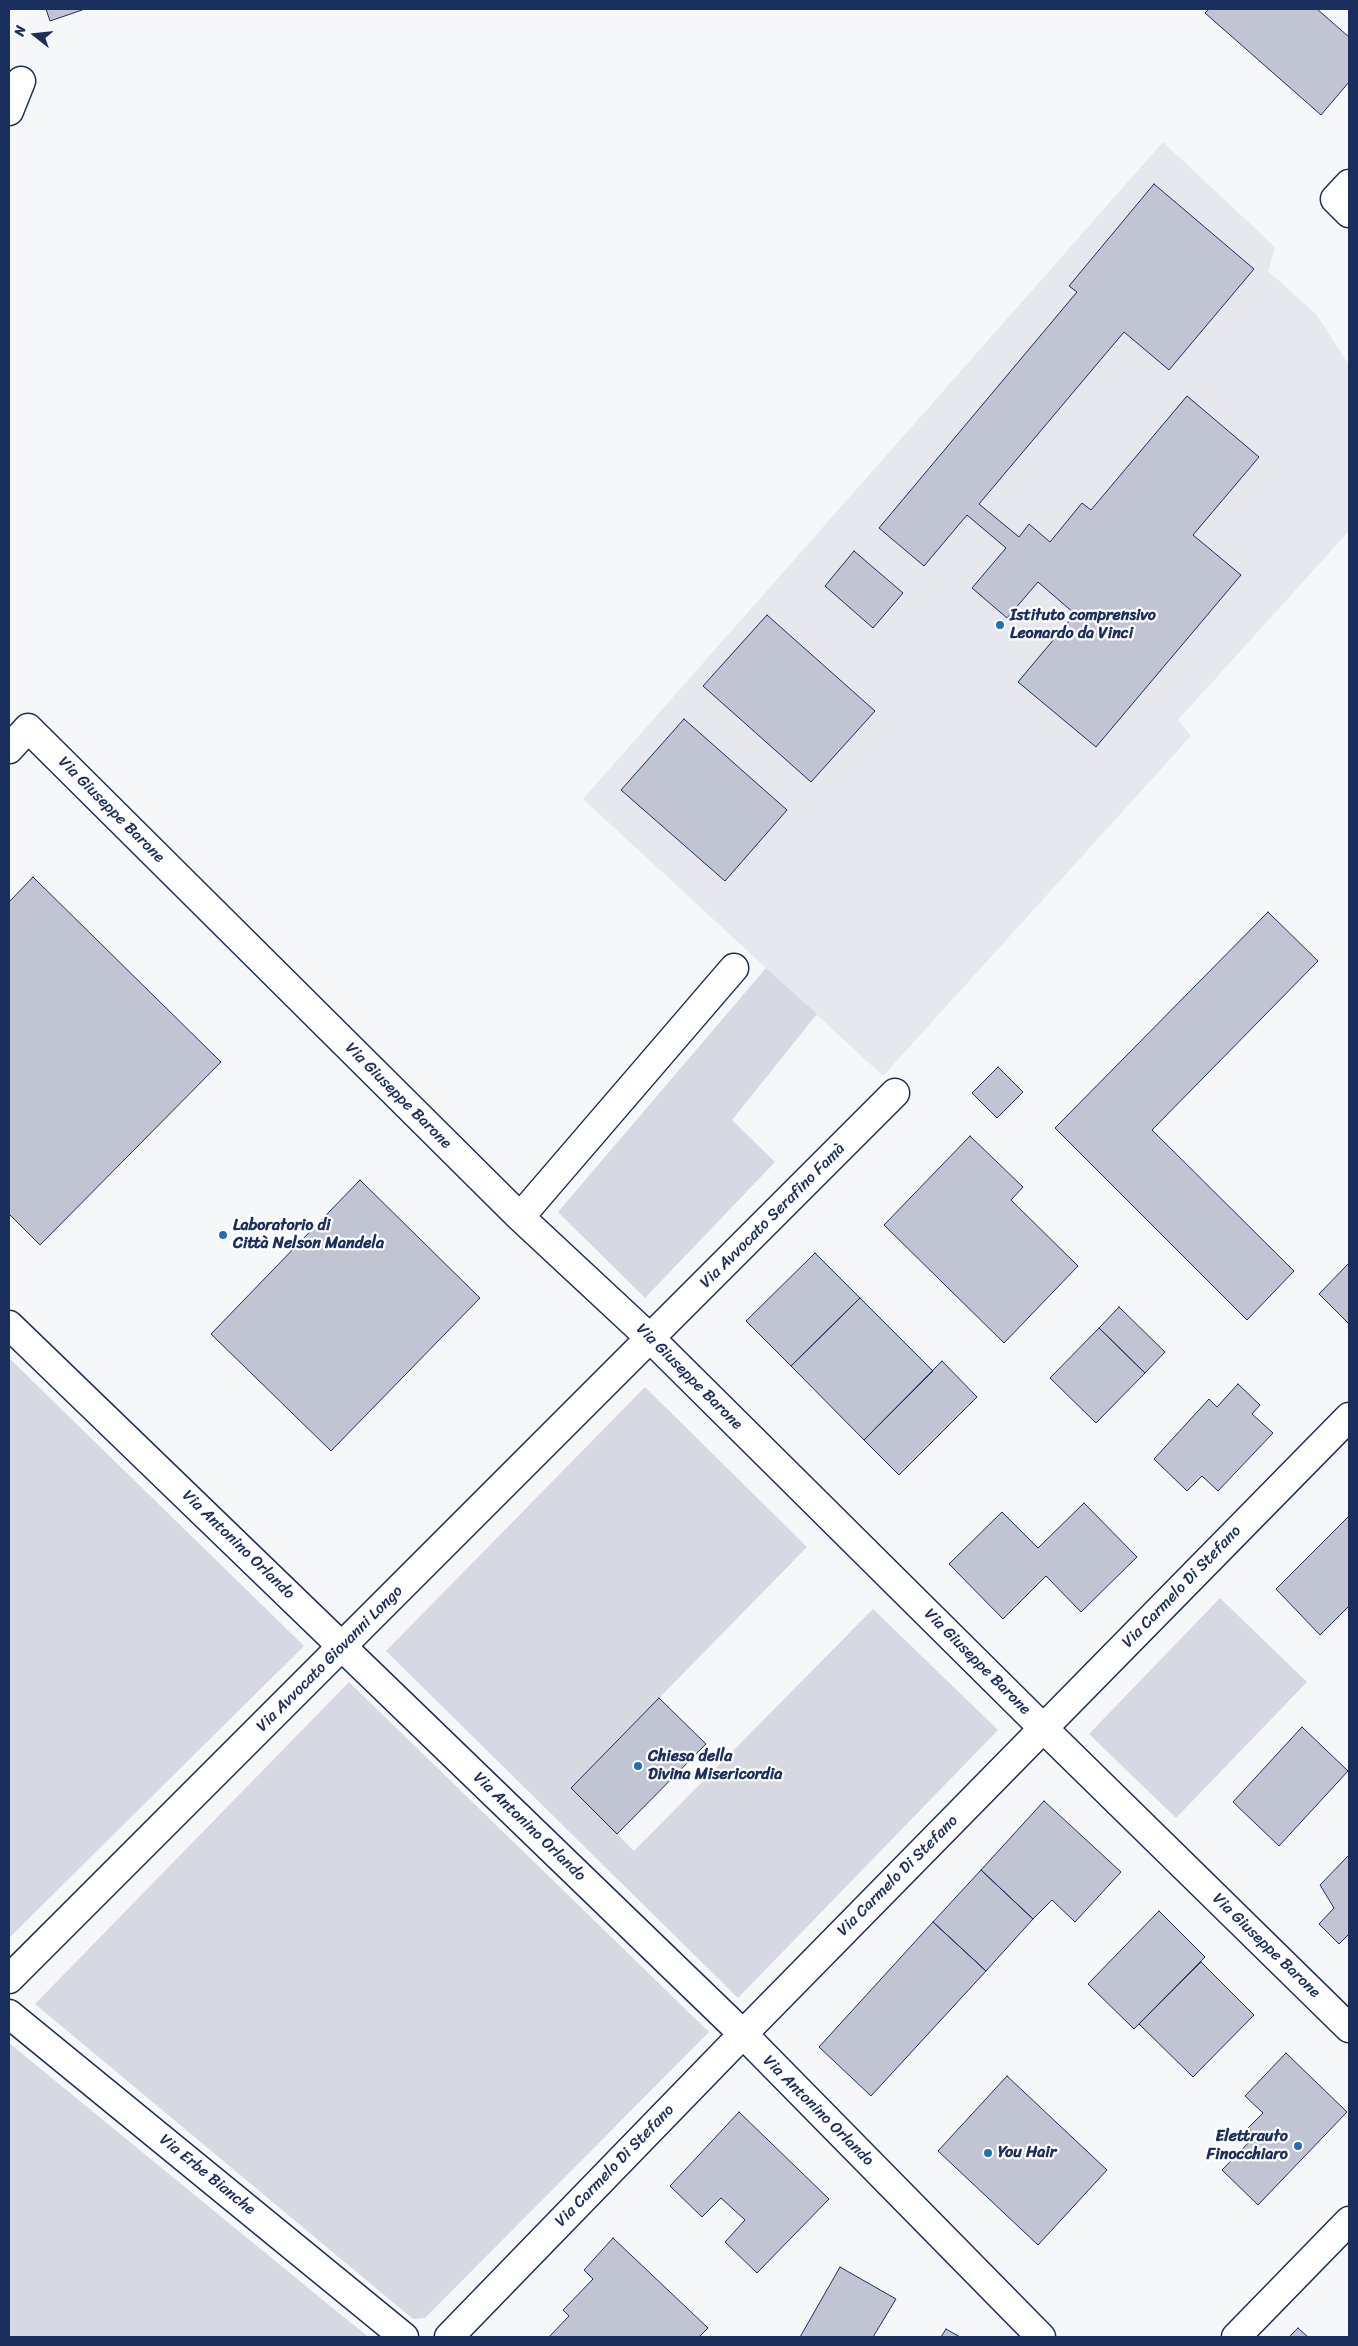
<!DOCTYPE html>
<html>
<head>
<meta charset="utf-8">
<style>
  body { margin:0 }
  #map { position:relative; width:1358px; height:2346px; overflow:hidden; background:#f6f7f9; font-family:Sriracha,sans-serif }
  canvas { display:block }
  .frame { position:absolute; inset:0; border:10px solid #1b2f5e; pointer-events:none }
  .north { position:absolute; left:10px; top:10px; width:50px; height:50px; -webkit-text-stroke:4px #fff; paint-order:stroke; rotate:286deg; font-size:14px; font-weight:700; line-height:20px; text-align:center; color:#1b2f5e }
  .north::after { content:''; display:block; margin:auto; width:18px; height:22px; background:#1b2f5e; clip-path:polygon(50% 0,100% 100%,50% 72%,0 100%) }
</style>
</head>
<body>
<div id="map">
<canvas width="1358" height="2346"></canvas>
<div class="frame"></div>
<div class="north">N</div>
</div>
<script>
const g = document.querySelector('canvas').getContext('2d');
g.lineJoin = 'round';
function fill(path, color) {
  g.fillStyle = color;
  g.fill(path, 'evenodd');
}
function poly(rows) {
  const path = new Path2D();
  for (const r of rows) {
    path.moveTo(r[0], r[1]);
    for (let i = 2; i < r.length; i += 2) path.lineTo(r[i], r[i + 1]);
  }
  return path;
}
function strokePath(path, color, width, dash) {
  g.strokeStyle = color;
  g.lineWidth = width;
  g.lineCap = dash ? 'butt' : 'round';
  g.setLineDash(dash || []);
  g.stroke(path);
}
function write(font, color, halo, rows, align = 'center') {
  g.font = font + ' Sriracha,sans-serif';
  g.lineWidth = 4.5;
  g.setLineDash([]);
  g.textBaseline = 'middle';
  g.strokeStyle = halo;
  g.fillStyle = color;
  for (const [text, x, y, turn = 0] of rows) {
    g.save();
    g.translate(x, y);
    g.rotate((+turn || 0) * Math.PI / 180);
    g.textAlign = isNaN(turn) ? turn : align;
    if (halo) g.strokeText(text, 0, 0);
    g.fillText(text, 0, 0);
    g.restore();
  }
}
fill(poly([
  [1163,142,1275,247,1268,271,1316,314,1349,365,1349,531,1178,720,1191,736,883,1076,583,799]
]), '#e6e8ee');
fill(poly([
  [766,968,817,1014,732,1120,775,1162,645,1298,558,1212],
  [9,1358,304,1646,9,1938],
  [645,1387,807,1547,571,1788,634,1851,873,1609,998,1730,738,1998,386,1651],
  [1220,1598,1307,1682,1176,1818,1089,1734],
  [349,1682,709,2032,425,2318,413,2319,35,2004],
  [9,2043,351,2323,369,2337,9,2337]
]), '#d6d9e2');
const building = poly([
  [46,9,85,9,50,21,46,9],
  [1209,9,1317,9,1349,37,1349,82,1321,115,1205,13,1209,9],
  [1154,184,1254,269,1169,370,1124,332,979,504,1019,537,1029,524,1050,542,1082,503,1091,510,1187,396,1259,457,1193,535,1241,575,1096,747,1018,682,1075,614,1038,582,1007,618,972,588,1006,548,967,515,924,566,879,528,1077,292,1069,286,1154,184],
  [854,551,903,593,873,628,825,586,854,551],
  [767,615,875,711,811,782,703,686,767,615],
  [684,719,787,810,725,881,621,790,684,719],
  [33,877,221,1062,40,1245,9,1214,9,902,33,877],
  [1268,912,1318,961,1152,1130,1294,1271,1247,1320,1055,1128,1268,912],
  [998,1067,1023,1092,997,1118,972,1093,998,1067],
  [970,1136,1023,1187,1011,1200,1078,1266,1004,1343,884,1225,970,1136],
  [360,1180,480,1298,331,1451,211,1334,360,1180],
  [815,1253,860,1298,791,1366,746,1321,815,1253],
  [1349,1263,1349,1324,1319,1294,1349,1263],
  [860,1298,933,1371,864,1440,791,1366,860,1298],
  [1119,1307,1165,1352,1145,1373,1099,1328,1119,1307],
  [1099,1328,1145,1373,1096,1423,1050,1378,1099,1328],
  [942,1361,977,1397,899,1475,864,1440,942,1361],
  [1238,1384,1260,1405,1252,1414,1273,1433,1218,1491,1202,1476,1187,1491,1154,1459,1209,1399,1217,1407,1238,1384],
  [1084,1503,1137,1557,1081,1612,1046,1576,1003,1619,949,1564,1002,1512,1038,1548,1084,1503],
  [1349,1516,1349,1606,1320,1635,1276,1589,1349,1516],
  [659,1698,706,1744,617,1834,571,1788,659,1698],
  [1302,1727,1348,1771,1279,1846,1233,1802,1302,1727],
  [1044,1801,1121,1872,1075,1922,1052,1900,1033,1919,981,1870,1044,1801],
  [1349,1855,1349,1934,1339,1944,1319,1924,1334,1908,1320,1885,1349,1855],
  [981,1870,1033,1919,986,1971,933,1922,981,1870],
  [1159,1911,1205,1957,1134,2029,1088,1984,1159,1911],
  [933,1922,986,1971,871,2096,819,2047,933,1922],
  [1201,1962,1254,2015,1193,2077,1139,2024,1201,1962],
  [1286,2053,1347,2112,1258,2205,1222,2170,1256,2135,1248,2128,1263,2113,1245,2096,1286,2053],
  [1007,2076,1107,2170,1038,2245,938,2151,1007,2076],
  [739,2112,829,2199,757,2273,725,2242,745,2220,721,2198,702,2217,670,2186,739,2112],
  [613,2238,708,2328,699,2337,549,2337,569,2316,563,2310,593,2279,584,2270,613,2238],
  [840,2267,896,2299,873,2337,800,2337,840,2267],
  [1298,2328,1308,2337,1289,2337,1298,2328],
  [946,2329,960,2337,941,2337,946,2329]
]);
fill(building, '#c0c4d3');
strokePath(building, '#1b2f5e', 1);
const minor = poly([
  [9,111,21,81],
  [1349,184,1335,199,1349,213],
  [9,749,28,728,520,1217,651,1339,1043,1728,1349,2028],
  [520,1217,734,968],
  [9,1325,743,2034,1041,2337],
  [9,1979,895,1093],
  [9,2014,404,2337],
  [449,2337,743,2034,1349,1417],
  [1236,2337,1349,2221]
]);
strokePath(minor, '#1b2f5e', 31);
strokePath(minor, '#fff', 28);
for (const [x, y, r, color] of [
  [1000,625,5,"#1f6fb2"],
  [223,1235,5,"#1f6fb2"],
  [638,1766,5,"#1f6fb2"],
  [1298,2146,5,"#1f6fb2"],
  [988,2153,5,"#1f6fb2"]
]) {
  const dot = new Path2D();
  dot.arc(x, y, r, 0, 2 * Math.PI);
  g.fillStyle = color;
  g.fill(dot);
  strokePath(dot, '#fff', 2);
}
write('bold 16px', '#1b2f5e', '#fff', [
  ["Istituto comprensivo",1010,616],
  ["Leonardo da Vinci",1010,634],
  ["Laboratorio di",233,1226],
  ["Città Nelson Mandela",233,1244],
  ["Chiesa della",648,1757],
  ["Divina Misericordia",648,1775],
  ["Elettrauto",1288,2137,"right"],
  ["Finocchiaro",1288,2155,"right"],
  ["You Hair",998,2153]
], 'left');
write('16px', '#1b2f5e', '#fff', [
  ["Via Giuseppe Barone",111,810,45],
  ["Via Giuseppe Barone",398,1096,45],
  ["Via Avvocato Serafino Famà",773,1216,-45],
  ["Via Giuseppe Barone",689,1377,45],
  ["Via Antonino Orlando",238,1545,44],
  ["Via Carmelo Di Stefano",1182,1587,-46],
  ["Via Avvocato Giovanni Longo",330,1659,-45],
  ["Via Giuseppe Barone",977,1662,45],
  ["Via Antonino Orlando",529,1827,44],
  ["Via Carmelo Di Stefano",898,1876,-45],
  ["Via Giuseppe Barone",1266,1946,44],
  ["Via Antonino Orlando",818,2111,45],
  ["Via Carmelo Di Stefano",615,2166,-46],
  ["Via Erbe Bianche",207,2175,39]
]);
</script>
</body>
</html>
